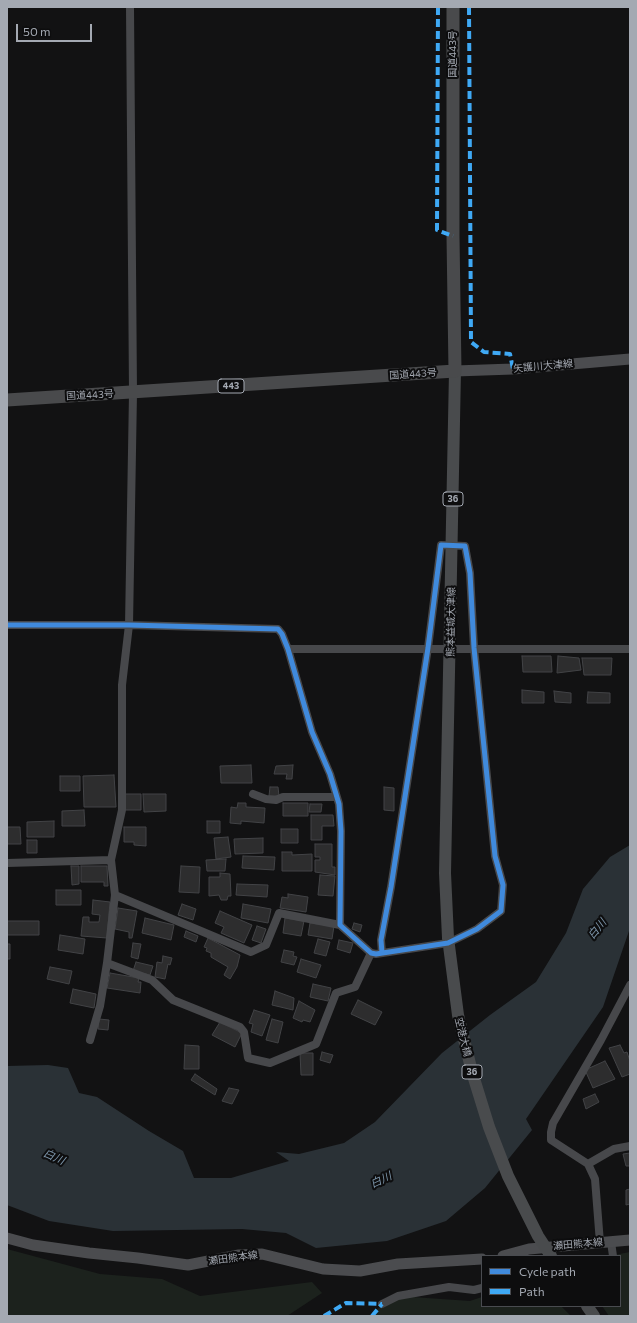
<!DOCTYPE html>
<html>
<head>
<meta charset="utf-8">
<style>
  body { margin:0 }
  #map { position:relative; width:637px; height:1323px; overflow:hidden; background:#121213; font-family:Commissioner,sans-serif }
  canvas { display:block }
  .frame { position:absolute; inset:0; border:8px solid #a4a9b2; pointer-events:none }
  .legend { position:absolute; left:481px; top:1255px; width:140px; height:52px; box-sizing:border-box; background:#0d0d0e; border:1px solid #494b50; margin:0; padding:5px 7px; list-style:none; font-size:12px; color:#a4a9b2 }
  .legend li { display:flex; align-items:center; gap:8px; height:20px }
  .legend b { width:20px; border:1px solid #494b50 }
  .scale { position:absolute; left:16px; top:24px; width:76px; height:18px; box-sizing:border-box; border:2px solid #a4a9b2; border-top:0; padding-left:5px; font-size:12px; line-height:14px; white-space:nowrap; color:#a4a9b2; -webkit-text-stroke:3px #0d0d0e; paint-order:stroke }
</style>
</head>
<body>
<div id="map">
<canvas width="637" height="1323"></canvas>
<div class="frame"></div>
<ul class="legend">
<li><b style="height:5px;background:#408adc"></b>Cycle path</li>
<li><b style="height:5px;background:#3fa9f5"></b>Path</li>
</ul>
<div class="scale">50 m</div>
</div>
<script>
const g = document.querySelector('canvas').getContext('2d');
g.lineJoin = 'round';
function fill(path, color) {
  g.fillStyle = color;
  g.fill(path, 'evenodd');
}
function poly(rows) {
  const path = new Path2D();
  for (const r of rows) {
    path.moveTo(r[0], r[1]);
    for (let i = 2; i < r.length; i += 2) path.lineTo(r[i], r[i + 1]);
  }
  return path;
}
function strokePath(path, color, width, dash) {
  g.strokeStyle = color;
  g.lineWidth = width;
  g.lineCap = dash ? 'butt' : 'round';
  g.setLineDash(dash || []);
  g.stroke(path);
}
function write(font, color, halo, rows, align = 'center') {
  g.font = font + ' Commissioner,"Noto Sans JP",sans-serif';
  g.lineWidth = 4;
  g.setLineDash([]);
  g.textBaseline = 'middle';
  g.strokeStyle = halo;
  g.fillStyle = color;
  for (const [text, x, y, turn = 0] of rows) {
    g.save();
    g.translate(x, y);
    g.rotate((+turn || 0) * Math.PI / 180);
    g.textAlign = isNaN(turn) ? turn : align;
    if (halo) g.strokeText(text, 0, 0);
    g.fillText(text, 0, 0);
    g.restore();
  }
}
fill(poly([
  [7,1249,100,1274,162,1279,200,1296,312,1282,322,1293,287,1316,7,1316],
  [630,1252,630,1316,609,1316,602,1306,620,1306,620,1256,609,1256],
  [398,1296,470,1301,482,1297,482,1306,561,1306,571,1316,375,1316,377,1309]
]), '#1c221d');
fill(poly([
  [630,845,630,928,603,1007,526,1119,532,1130,485,1188,446,1221,387,1241,316,1248,286,1233,242,1229,113,1231,49,1221,7,1205,7,1066,48,1065,68,1068,79,1093,97,1097,149,1131,183,1151,194,1178,231,1178,289,1161,276,1152,299,1154,344,1143,375,1122,442,1053,490,1015,536,982,566,933,583,889,610,857]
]), '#2a3136');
const building = poly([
  [522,656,551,656,552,672,523,672,522,656],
  [558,656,579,658,581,670,557,673,558,656],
  [582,658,612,658,611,675,584,675,582,658],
  [522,690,544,692,544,703,522,703,522,690],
  [554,691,571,693,571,703,555,702,554,691],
  [588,692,610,693,610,703,587,703,588,692],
  [251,765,252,783,221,783,220,766,251,765],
  [293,765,292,779,286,779,287,774,274,774,276,766,293,765],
  [114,775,116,807,84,807,83,776,114,775],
  [60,776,80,776,80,791,60,791,60,776],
  [270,787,278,787,279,796,269,796,270,787],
  [384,787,394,788,394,811,384,810,384,787],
  [125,794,141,794,141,810,125,810,125,794],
  [143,794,166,794,166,811,144,812,143,794],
  [238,803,246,803,246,807,265,808,264,823,241,821,241,824,230,823,231,807,237,808,238,803],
  [283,803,308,803,308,816,283,816,283,803],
  [310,804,322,804,321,812,309,812,310,804],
  [84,810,85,826,62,826,62,811,84,810],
  [311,815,333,815,334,826,322,826,322,840,311,840,311,815],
  [54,821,54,837,27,837,27,822,54,821],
  [207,821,220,821,220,833,207,833,207,821],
  [7,827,20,827,21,844,7,844,7,827],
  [124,827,146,827,146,846,134,845,134,842,124,842,124,827],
  [281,829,298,829,298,843,281,843,281,829],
  [228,837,231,857,216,859,214,838,228,837],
  [263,838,263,853,235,854,234,839,263,838],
  [27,840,37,840,37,853,27,853,27,840],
  [315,844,332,844,332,867,335,867,335,875,315,872,315,860,320,860,320,857,315,857,315,844],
  [282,852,292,852,292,855,312,854,312,871,282,871,282,852],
  [243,856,275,857,274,870,242,868,243,856],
  [226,859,225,871,207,871,206,860,226,859],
  [71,866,79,866,79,884,72,885,71,866],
  [81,866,107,866,108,886,104,886,104,882,81,882,81,866],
  [181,866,200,867,199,893,179,892,181,866],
  [220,873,230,874,231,896,228,896,227,900,221,900,219,895,209,896,209,877,220,877,220,873],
  [320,875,335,876,333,896,318,895,320,875],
  [237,884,268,885,267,897,236,895,237,884],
  [56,890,81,890,81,905,56,905,56,890],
  [288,894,308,897,306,912,280,908,282,897,288,898,288,894],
  [93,900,110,902,107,938,81,936,83,917,89,917,89,922,99,922,100,915,92,914,93,900],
  [182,904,196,909,193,920,178,915,182,904],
  [243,904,271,909,268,923,241,918,243,904],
  [118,908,137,911,132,938,129,938,129,932,115,929,118,908],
  [220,911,252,925,244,943,221,933,224,927,215,923,220,911],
  [145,918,174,925,171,940,142,933,145,918],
  [285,918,304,921,301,936,283,933,285,918],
  [7,921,39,921,39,935,7,935,7,921],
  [310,923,334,926,332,939,308,935,310,923],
  [354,923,362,925,360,932,352,929,354,923],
  [257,926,266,929,261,943,252,940,257,926],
  [186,931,198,936,196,942,184,937,186,931],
  [60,935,85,939,83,954,58,950,60,935],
  [208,938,240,955,237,967,230,979,224,975,228,967,211,957,211,953,206,951,207,948,204,947,208,938],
  [318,939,330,942,326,956,314,953,318,939],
  [339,940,353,943,350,953,337,949,339,940],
  [133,943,141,944,138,959,131,957,133,943],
  [7,944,10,944,10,959,7,959,7,944],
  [284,950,294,952,293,956,297,957,294,965,281,962,284,950],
  [163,956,172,958,170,965,168,964,165,979,155,977,157,962,162,963,163,956],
  [301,959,321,965,316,978,297,972,301,959],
  [136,962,153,966,150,975,133,971,136,962],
  [50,967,72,971,69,984,47,979,50,967],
  [110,973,139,978,138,982,141,982,140,993,107,988,110,973],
  [313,984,331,988,328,1001,310,997,313,984],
  [73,989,96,994,94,1008,70,1003,73,989],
  [275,991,294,998,293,1010,272,1005,275,991],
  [358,1000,382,1012,375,1025,351,1014,358,1000],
  [299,1001,315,1010,310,1022,303,1020,302,1022,293,1018,299,1001],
  [254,1010,270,1015,262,1036,251,1032,253,1024,249,1023,254,1010],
  [99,1019,109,1020,108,1030,98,1029,99,1019],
  [272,1019,283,1022,278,1043,266,1040,272,1019],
  [220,1022,242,1033,235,1047,212,1035,220,1022],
  [185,1045,199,1046,199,1069,184,1069,185,1045],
  [620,1045,624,1053,627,1052,630,1061,630,1074,622,1077,609,1048,620,1045],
  [322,1052,333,1055,330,1063,320,1060,322,1052],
  [300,1053,313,1053,313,1075,301,1075,300,1053],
  [605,1061,615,1079,593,1088,585,1070,605,1061],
  [195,1074,217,1089,215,1095,191,1080,195,1074],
  [229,1088,239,1090,232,1104,222,1101,229,1088],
  [595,1094,599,1102,586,1109,583,1099,595,1094],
  [630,1150,630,1166,626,1166,623,1154,630,1153,630,1150],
  [630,1189,630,1204,626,1205,626,1190,630,1189]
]);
fill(building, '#2d2d2e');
strokePath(building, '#424346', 1);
strokePath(poly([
  [130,7,133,393,129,625,122,685,122,810,111,860,115,895,107,963,152,980,173,1000,240,1027,244,1032,248,1058,270,1063,316,1044,336,993,355,987,371,953],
  [7,625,129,625,278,629,282,634,288,649,312,732,330,774,339,804,341,831,340,925,371,953,376,954,448,943,477,929,501,911,503,885,495,856,474,648,470,573,465,546,441,545,428,648,391,887,381,940,382,953],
  [288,649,630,649],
  [253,794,266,799,276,800,283,797,336,797],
  [7,863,111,860],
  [115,895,251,952,266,945,279,913,340,925],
  [90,1040,100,1006,107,963],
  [588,1164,614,1149,630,1146],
  [611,1242,613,1256],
  [600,1243,595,1179,588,1164,551,1140,551,1132,553,1123,601,1040,630,985],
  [382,1304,398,1296,449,1287,474,1290,482,1288]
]), '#47484b', 8);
strokePath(poly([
  [455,371,513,369,630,359],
  [7,1238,33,1245,89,1253,138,1258,188,1265,239,1255,262,1254,323,1269,360,1271,398,1264,482,1259],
  [503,1256,529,1249,630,1240]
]), '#4b4c4f', 11);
strokePath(poly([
  [455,371,445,873,448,938,458,1015,472,1072,489,1127,508,1176,538,1236,551,1256],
  [587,1306,594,1316]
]), '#494b4d', 12);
strokePath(poly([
  [7,400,455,371,453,236,453,7]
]), '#494a4c', 13);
strokePath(poly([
  [438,7,437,230,453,236],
  [469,7,471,342,484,352,510,354,513,369],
  [324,1316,346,1303,382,1304],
  [372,1316,382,1304]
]), '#3fa9f5', 4, [8, 4]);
strokePath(poly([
  [7,625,129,625,278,629,282,634,288,649,312,732,330,774,339,804,341,831,340,925,371,953,376,954,448,943,477,929,501,911,503,885,495,856,474,648,470,573,465,546,441,545,428,648,391,887,381,940,382,953]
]), '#408adc', 5);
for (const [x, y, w] of [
  [231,386,26],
  [453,499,20],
  [472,1072,20]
]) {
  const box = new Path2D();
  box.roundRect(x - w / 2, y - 7, w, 14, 3);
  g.fillStyle = '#0d0d0e';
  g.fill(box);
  strokePath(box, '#a4a9b2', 1);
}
write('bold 9px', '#a4a9b2', null, [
  ["443",231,386],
  ["36",453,499],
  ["36",472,1072]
]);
write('10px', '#a4a9b2', '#0d0d0e', [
  ["国道443号",453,54,-90],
  ["矢護川大津線",543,366,-5],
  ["国道443号",413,374,-4],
  ["国道443号",90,395,-3],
  ["熊本益城大津線",451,622,-89],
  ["空港大橋",463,1037,76],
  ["瀬田熊本線",578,1244,-5],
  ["瀬田熊本線",233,1258,-8]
]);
write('italic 11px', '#7d96ab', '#0d0d0e', [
  ["白川",597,929,-50],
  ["白川",54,1157,24],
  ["白川",381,1180,-25]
]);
</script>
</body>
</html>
